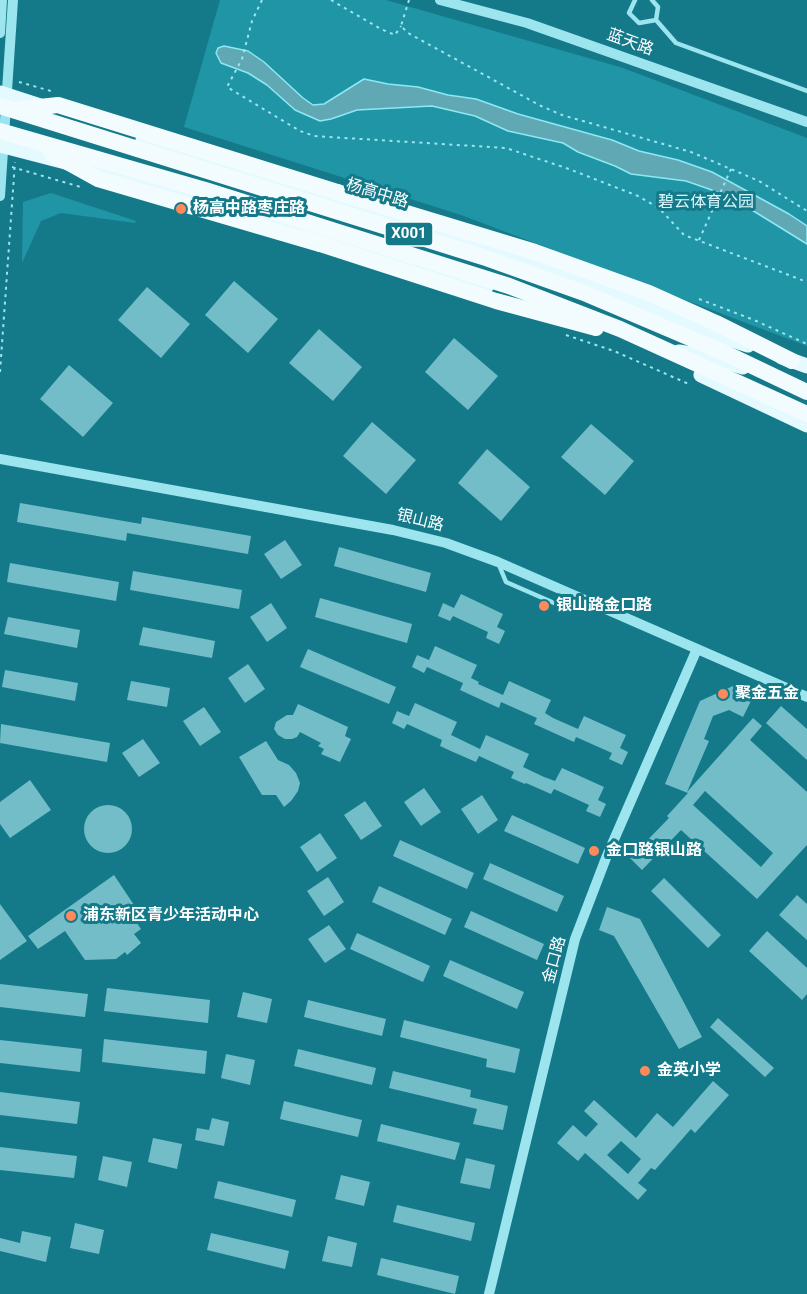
<!DOCTYPE html>
<html>
<head>
<meta charset="utf-8">
<style>
  body { margin:0 }
  canvas { display:block; background:#147a8a }
</style>
</head>
<body>
<canvas width="807" height="1294"></canvas>
<script>
const g = document.querySelector('canvas').getContext('2d');
g.lineJoin = 'round';
function fill(path, color) {
  g.fillStyle = color;
  g.fill(path, 'evenodd');
}
function poly(rows) {
  const path = new Path2D();
  for (const r of rows) {
    if (r.length === 3) {
      path.moveTo(r[0] + r[2], r[1]);
      path.arc(r[0], r[1], r[2], 0, 2 * Math.PI);
      continue;
    }
    path.moveTo(r[0], r[1]);
    for (let i = 2; i < r.length; i += 2) path.lineTo(r[i], r[i + 1]);
  }
  return path;
}
function strokePath(path, color, width, dash) {
  g.strokeStyle = color;
  g.lineWidth = width;
  g.lineCap = dash ? 'butt' : 'round';
  g.setLineDash(dash || []);
  g.stroke(path);
}
function write(font, color, halo, rows, align = 'center') {
  g.font = font + ' Roboto,"Noto Sans SC",sans-serif';
  g.lineWidth = 6;
  g.setLineDash([]);
  g.textBaseline = 'middle';
  g.strokeStyle = halo;
  g.fillStyle = color;
  for (const [text, x, y, turn = 0] of rows) {
    g.save();
    g.translate(x, y);
    g.rotate((+turn || 0) * Math.PI / 180);
    g.textAlign = isNaN(turn) ? turn : align;
    if (halo) g.strokeText(text, 0, 0);
    g.fillText(text, 0, 0);
    g.restore();
  }
}
fill(poly([
  [220,0,386,0,623,68,807,138,807,346,461,215,184,127],
  [51,193,136,221,135,223,61,213,41,221,22,263,23,202]
]), '#2095a6');
const water = poly([
  [224,46,248,51,264,62,303,98,313,105,324,104,364,79,388,84,418,87,448,95,476,99,518,114,612,140,639,151,678,160,712,172,789,214,807,226,807,244,734,199,709,189,686,181,631,174,615,166,578,152,563,143,508,131,475,116,432,106,357,110,331,119,320,121,295,110,267,85,248,73,221,63,216,53,218,48,224,46]
]);
fill(water, '#60a9b4');
strokePath(water, '#8ee8f3', 1.5);
fill(poly([
  [234,281,278,319,248,353,205,315],
  [147,287,190,324,161,358,118,320],
  [319,329,362,367,333,401,289,363],
  [454,338,498,376,468,410,425,372],
  [69,365,113,403,83,437,40,399],
  [372,422,416,460,386,494,343,456],
  [591,424,634,461,605,495,561,457],
  [487,449,530,487,501,521,458,483],
  [20,503,141,524,142,517,251,536,248,554,127,533,126,541,17,522],
  [285,540,302,565,281,579,264,554],
  [339,547,431,573,426,592,334,566],
  [10,563,119,582,116,601,7,582],
  [133,571,242,590,239,609,130,590],
  [461,594,503,614,497,627,505,631,499,644,486,638,488,632,453,616,450,621,438,616,443,603,454,608],
  [320,598,412,624,407,643,315,617],
  [271,603,287,628,267,642,250,617],
  [8,617,80,630,77,648,4,634],
  [143,627,215,641,212,658,139,645],
  [435,646,477,665,471,678,479,682,478,684,503,695,509,681,551,700,545,713,553,718,578,729,584,716,626,735,620,748,628,752,622,765,609,759,612,753,576,737,574,742,534,724,537,718,501,702,499,708,460,690,463,683,427,667,424,673,412,667,417,655,429,660],
  [308,649,396,687,389,704,300,667],
  [248,664,265,689,245,703,228,678],
  [5,670,78,683,75,701,2,687],
  [131,681,170,688,167,707,127,700],
  [733,686,753,697,743,717,729,710,713,716,704,739,709,741,687,792,753,718,762,726,750,740,807,792,807,845,757,899,681,830,642,870,630,858,669,818,667,816,688,793,665,784,700,701],
  [705,791,773,853,761,867,693,805],
  [415,703,457,722,451,735,480,749,486,735,529,754,523,767,544,777,555,781,562,768,604,787,598,800,606,804,600,817,586,811,589,805,554,789,551,794,526,783,525,784,511,778,514,772,479,756,476,762,453,752,440,746,442,740,407,724,404,729,392,723,397,711,409,716],
  [298,704,348,727,345,736,351,739,340,762,321,754,324,749,318,746,321,743,300,732,297,737,292,739,285,739,278,735,274,729,276,722,287,715,293,715],
  [781,706,807,729,807,760,766,723],
  [204,707,221,732,200,746,183,721],
  [1,724,110,743,107,762,0,743],
  [143,739,160,763,139,777,122,753],
  [266,741,278,760,289,765,296,773,300,783,298,791,291,801,284,807,276,795,262,795,239,757],
  [30,780,51,810,10,838,0,824,0,802],
  [424,788,441,812,421,826,404,802],
  [482,795,498,820,478,834,461,809],
  [365,801,382,826,361,840,344,815],
  [108,829,24],
  [512,815,585,848,578,864,504,831],
  [320,833,337,858,317,872,300,847],
  [400,840,474,873,467,889,393,856],
  [490,863,564,896,557,912,483,879],
  [114,875,140,914,134,919,141,929,134,934,141,943,127,955,125,952,116,959,85,960,65,931,38,949,28,936],
  [328,877,344,902,324,916,307,891],
  [664,878,721,935,708,948,651,891],
  [379,886,452,919,445,935,372,902],
  [797,895,807,904,807,940,779,915],
  [0,904,27,941,0,960],
  [607,907,640,919,702,1037,679,1049,614,936,599,930],
  [471,911,544,944,537,960,464,927],
  [329,925,346,949,325,963,308,939],
  [767,931,807,968,807,994,802,1000,749,951],
  [357,933,430,966,423,982,350,949],
  [450,960,524,992,517,1009,443,976],
  [0,984,88,994,85,1017,0,1007],
  [107,988,210,1000,208,1023,104,1011],
  [243,992,272,999,267,1023,237,1017],
  [308,1000,386,1019,382,1036,304,1017],
  [718,1018,774,1068,765,1077,710,1027],
  [404,1020,520,1049,515,1073,486,1067,487,1059,400,1037],
  [104,1039,207,1051,205,1074,102,1062],
  [0,1040,82,1049,80,1072,0,1063],
  [298,1049,376,1068,372,1085,294,1066],
  [226,1054,255,1060,250,1085,221,1078],
  [393,1071,471,1090,470,1097,508,1106,503,1130,473,1124,477,1109,389,1088],
  [713,1081,729,1095,695,1133,691,1129,655,1170,651,1168,638,1183,647,1190,638,1200,585,1153,578,1161,557,1143,573,1125,586,1137,598,1124,584,1111,594,1100,636,1138,657,1113,673,1127],
  [621,1141,641,1159,628,1174,607,1155],
  [0,1092,80,1102,77,1124,0,1115],
  [284,1101,362,1120,358,1137,280,1119],
  [212,1118,229,1122,224,1146,195,1140,197,1128,209,1130],
  [381,1124,460,1143,455,1160,377,1141],
  [153,1138,182,1144,177,1169,148,1162],
  [0,1147,77,1156,74,1178,0,1170],
  [103,1156,132,1162,127,1187,98,1180],
  [466,1158,495,1165,490,1189,460,1183],
  [341,1175,370,1182,364,1206,335,1199],
  [218,1181,296,1200,292,1217,214,1198],
  [397,1205,475,1223,471,1241,393,1222],
  [75,1223,104,1230,99,1254,70,1248],
  [22,1231,51,1237,46,1262,0,1251,0,1238,20,1243],
  [211,1233,289,1251,285,1269,207,1250],
  [328,1236,357,1243,352,1267,322,1261],
  [381,1258,459,1276,455,1294,377,1275]
]), '#72bdc8');
strokePath(poly([
  [262,0,252,21,242,59,227,87,300,131,314,136,329,137,506,148,569,169,638,196,659,208,684,235,807,282],
  [331,0,381,29,395,35,401,26],
  [409,0,401,26,408,33,541,106,562,115,691,152,759,181,807,211],
  [19,82,51,91],
  [12,167,84,188],
  [699,240,731,169],
  [699,299,754,320,807,344],
  [566,335,614,351,691,385],
  [0,372,15,162]
]), '#9ce5ef', 2, [3, 4.5]);
strokePath(poly([
  [635,0,629,13,639,23,656,20,676,43,807,91],
  [652,0,658,7,656,20],
  [499,565,506,582,561,606,574,598]
]), '#9ce5ef', 4.5);
strokePath(poly([
  [440,0,527,23,807,122],
  [0,33,2,0],
  [0,196,13,0],
  [0,459,393,530,446,543,498,562,807,697],
  [489,1294,575,939,606,858,697,649]
]), '#9ce5ef', 10);
strokePath(poly([
  [0,93,40,106],
  [143,140,535,262,618,293,705,331,748,345],
  [0,145,185,193,486,287],
  [679,352,710,357,743,367],
  [782,357,807,366],
  [701,375,807,425]
]), '#e5faff', 15);
strokePath(poly([
  [337,192,535,252,649,293,716,323,792,361],
  [320,244,496,301,596,328]
]), '#f2fcff', 16);
strokePath(poly([
  [0,106,483,257,584,293,725,353,807,392],
  [21,109,58,105,337,192],
  [0,131,205,190,509,286,620,329,807,414],
  [51,153,98,179,320,244]
]), '#f2fcff', 16);
for (const [x, y, r, color] of [
  [181,209,6,"#ff895b"],
  [544,606,6,"#ff895b"],
  [723,694,6,"#ff895b"],
  [594,851,6,"#ff895b"],
  [71,916,6,"#ff895b"],
  [645,1071,6,"#ff895b"]
]) {
  const dot = new Path2D();
  dot.arc(x, y, r, 0, 2 * Math.PI);
  g.fillStyle = color;
  g.fill(dot);
  strokePath(dot, '#147a8a', 2);
}
for (const [x, y, w] of [
  [409,234,48]
]) {
  const box = new Path2D();
  box.roundRect(x - w / 2, y - 12, w, 24, 4.5);
  g.fillStyle = '#147a8a';
  g.fill(box);
  strokePath(box, '#fff', 1.5);
}
write('bold 15px', '#fff', null, [
  ["X001",409,234]
]);
write('16px', '#fff', '#147a8a', [
  ["蓝天路",630,43,20],
  ["杨高中路",377,194,17],
  ["银山路",420,521,14],
  ["金口路",555,960,-75]
]);
write('16px', '#daf8fd', '#147a8a', [
  ["碧云体育公园",706,203]
]);
write('bold 16px', '#fff', '#147a8a', [
  ["杨高中路枣庄路",193,209],
  ["银山路金口路",556,606],
  ["聚金五金",735,694],
  ["金口路银山路",606,851],
  ["浦东新区青少年活动中心",83,916],
  ["金英小学",657,1071]
], 'left');
</script>
</body>
</html>
